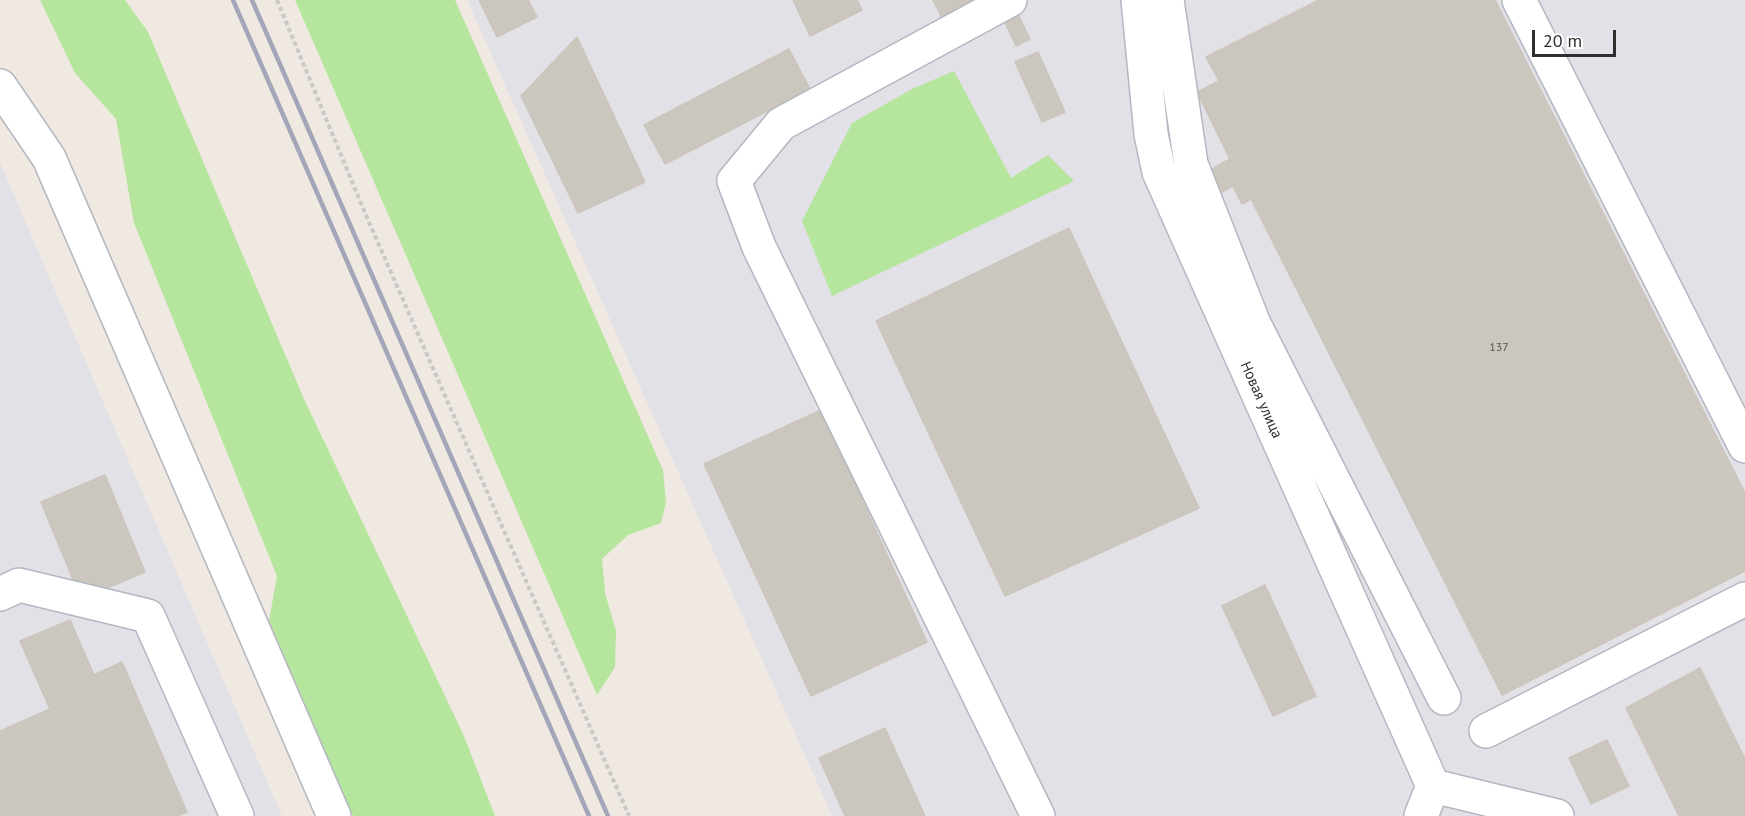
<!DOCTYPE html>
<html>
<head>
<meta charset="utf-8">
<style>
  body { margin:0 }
  #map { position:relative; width:1745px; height:816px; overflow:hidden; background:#efe9e1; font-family:"PT Sans",sans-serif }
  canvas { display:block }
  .scale { position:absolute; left:1532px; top:30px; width:84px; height:27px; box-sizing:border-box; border:3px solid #2e2e2e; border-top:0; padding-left:8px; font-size:18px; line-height:21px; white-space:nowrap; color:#2e2e2e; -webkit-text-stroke:4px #fff; paint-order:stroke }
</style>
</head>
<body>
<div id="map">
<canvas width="1745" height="816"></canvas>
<div class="scale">20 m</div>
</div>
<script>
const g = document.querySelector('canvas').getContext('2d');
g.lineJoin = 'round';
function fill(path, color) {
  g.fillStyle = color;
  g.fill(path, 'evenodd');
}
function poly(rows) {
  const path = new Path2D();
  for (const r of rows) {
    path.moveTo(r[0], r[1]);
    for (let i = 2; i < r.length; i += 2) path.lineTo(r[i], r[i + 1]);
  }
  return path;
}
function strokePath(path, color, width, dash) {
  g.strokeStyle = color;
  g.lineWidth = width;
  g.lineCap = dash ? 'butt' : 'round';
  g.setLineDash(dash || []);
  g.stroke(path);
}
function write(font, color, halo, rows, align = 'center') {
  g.font = font + ' "PT Sans",sans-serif';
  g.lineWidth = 5;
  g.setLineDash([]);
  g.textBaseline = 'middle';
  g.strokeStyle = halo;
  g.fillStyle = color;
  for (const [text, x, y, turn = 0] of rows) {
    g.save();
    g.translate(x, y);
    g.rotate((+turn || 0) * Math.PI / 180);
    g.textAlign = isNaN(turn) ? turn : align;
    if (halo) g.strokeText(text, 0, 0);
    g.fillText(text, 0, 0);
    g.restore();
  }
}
fill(poly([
  [467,0,1745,0,1745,816,832,816],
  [0,163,282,816,0,816]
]), '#e3e1e8');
fill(poly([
  [40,0,125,0,148,32,304,399,464,736,495,816,353,816,269,621,277,576,134,223,116,119,75,73],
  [295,0,455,0,663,470,666,502,661,523,628,535,602,559,605,593,616,631,615,667,597,695],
  [954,71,1011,178,1048,155,1074,181,832,296,802,221,852,123,912,89]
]), '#b6e59e');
const building = poly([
  [479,0,528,0,537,17,497,37,479,0],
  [793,0,857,0,862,10,810,36,793,0],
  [933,0,989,0,944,22,933,0],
  [1319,0,1495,0,1745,493,1745,571,1502,695,1251,199,1242,204,1233,186,1222,192,1210,170,1230,159,1197,92,1219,81,1206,57,1319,0],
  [1017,12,1030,39,1016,46,1003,18,1017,12],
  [577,37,645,182,578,213,521,96,577,37],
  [789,49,810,89,665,164,644,125,789,49],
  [1038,52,1065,112,1042,122,1015,62,1038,52],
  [1069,228,1199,508,1005,596,876,321,1069,228],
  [821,410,927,642,811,696,704,464,821,410],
  [105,475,145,572,81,599,41,502,105,475],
  [1265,585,1316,696,1273,716,1222,606,1265,585],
  [70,620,94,675,122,662,187,812,177,816,0,816,0,731,50,709,20,641,70,620],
  [1700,668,1745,759,1745,816,1679,816,1626,708,1700,668],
  [885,728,925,816,845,816,819,758,885,728],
  [1607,740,1629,786,1591,804,1569,758,1607,740]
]);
fill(building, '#cbc7bf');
strokePath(building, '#cbc5ba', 1.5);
const minor = poly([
  [1010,0,781,124,734,181,759,247,1038,816],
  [1138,0,1151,134,1159,172,1433,786],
  [1167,0,1191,164,1254,324,1444,698],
  [1519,0,1745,446],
  [0,86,49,158,334,816],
  [0,594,19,585,148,616,237,816],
  [1486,731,1745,599],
  [1421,816,1433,786,1557,816]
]);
strokePath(minor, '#b4b7c1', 36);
strokePath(poly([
  [277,0,365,213,629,816]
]), '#c9c9c9', 4, [4.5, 3]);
strokePath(minor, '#fff', 33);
strokePath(poly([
  [233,0,589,816],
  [252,0,608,816]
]), '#a3a6b8', 4.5);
write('12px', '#555452', null, [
  ["137",1499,348]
]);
write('15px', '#2e2e2e', '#fff', [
  ["Новая улица",1261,400,66]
]);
</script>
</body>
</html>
